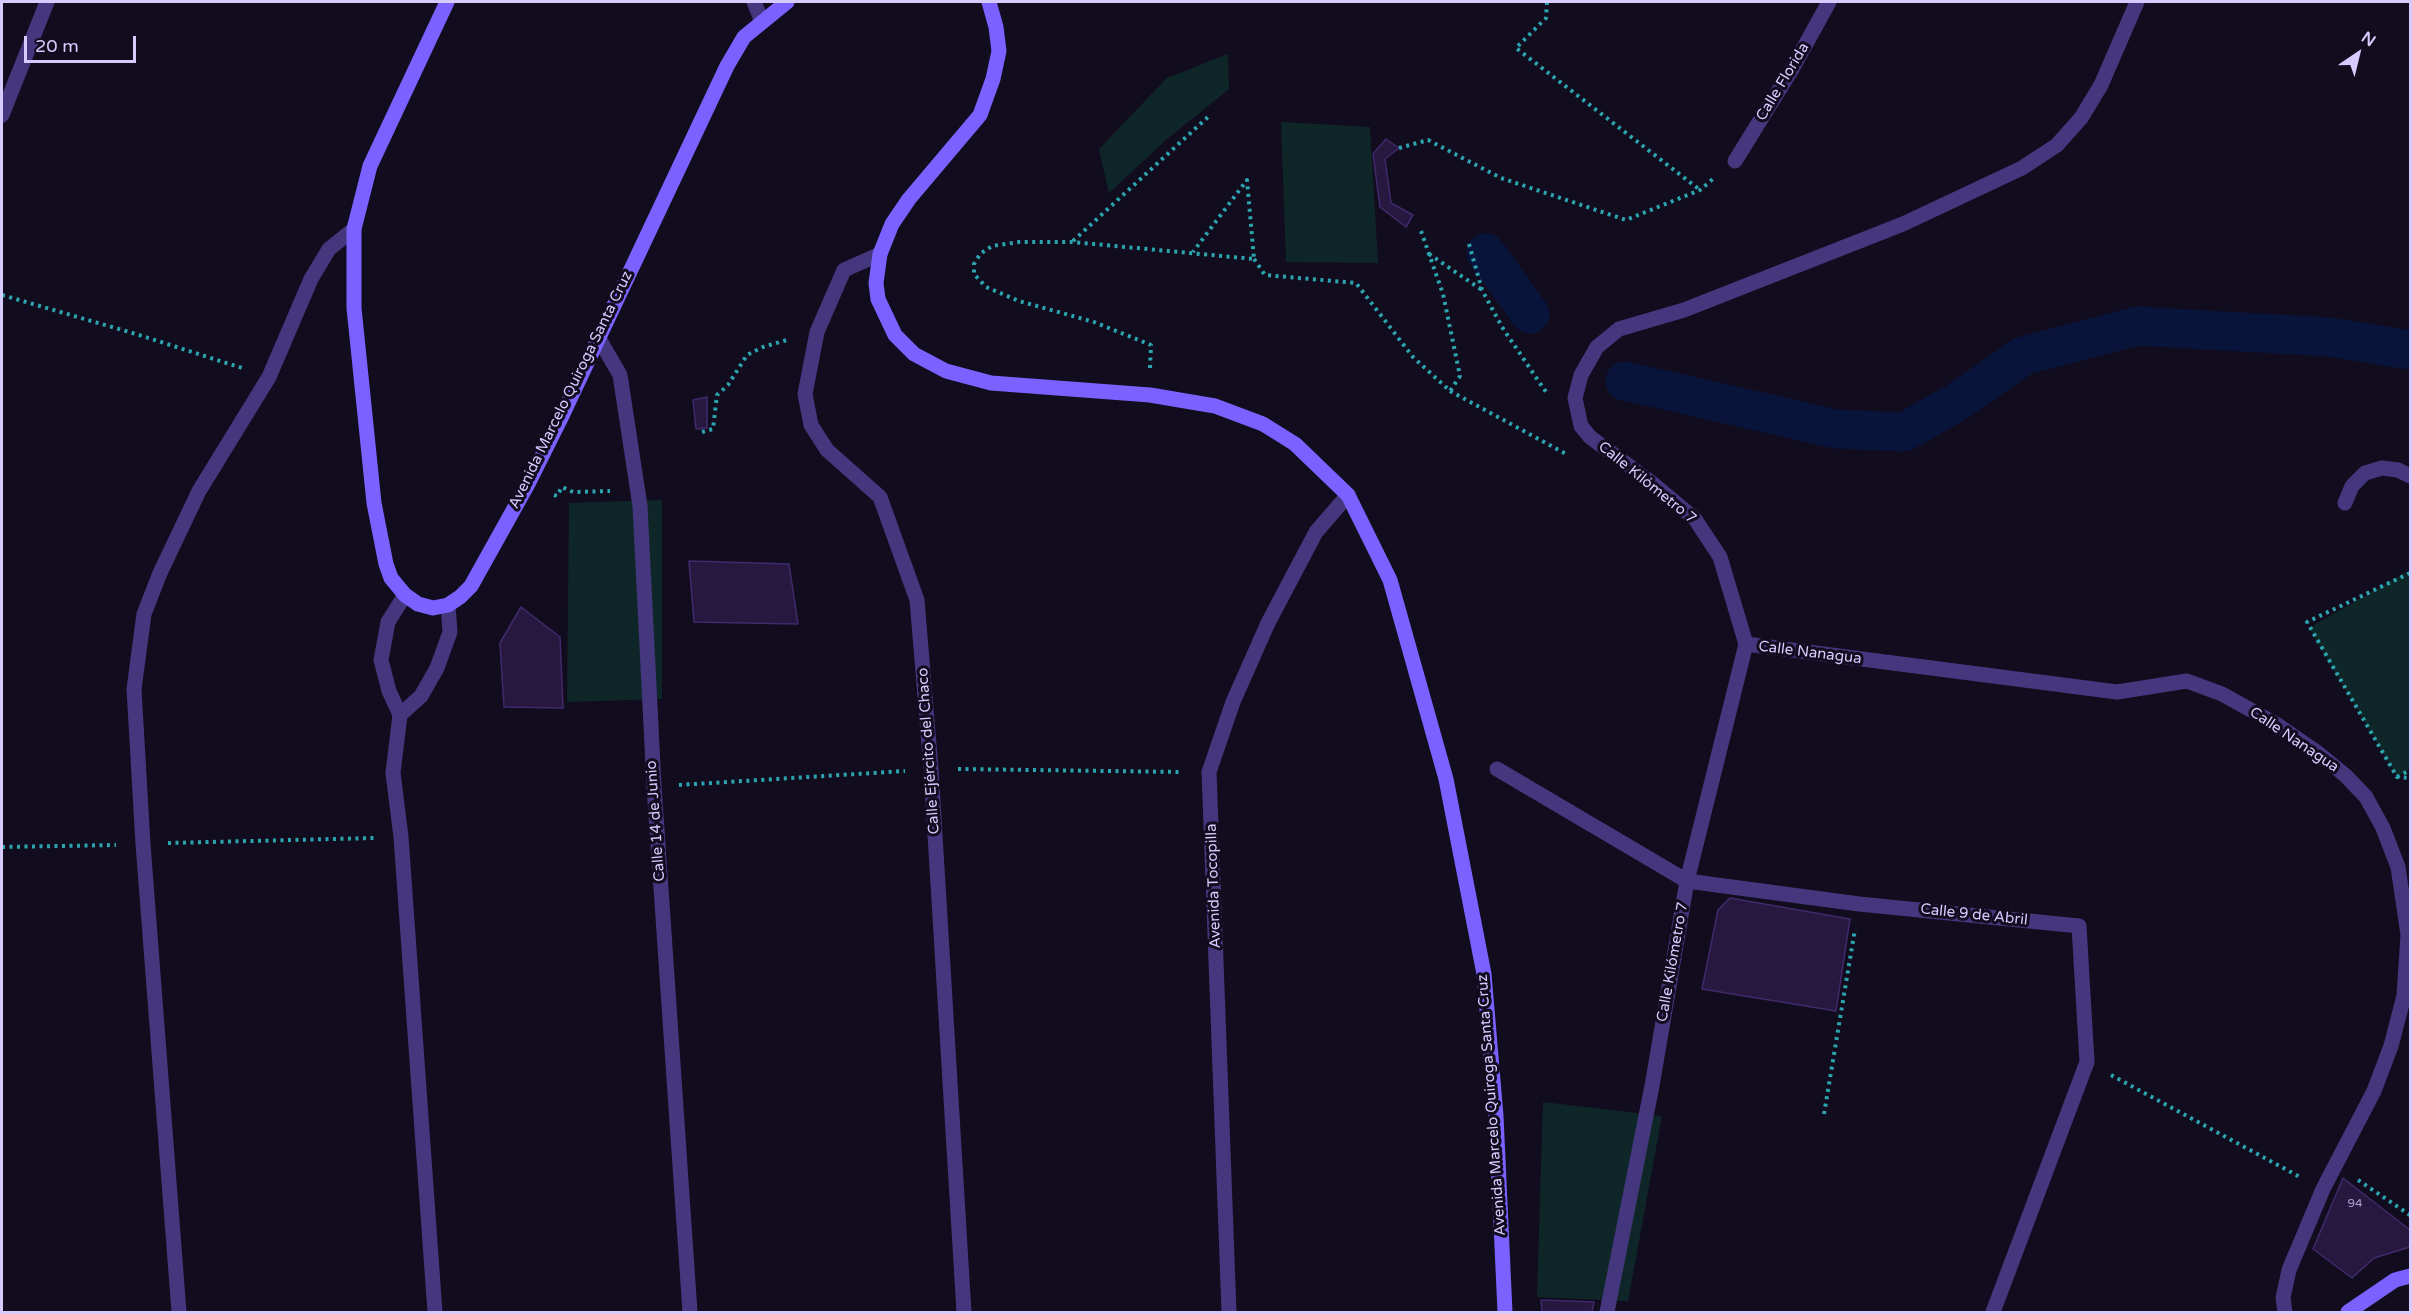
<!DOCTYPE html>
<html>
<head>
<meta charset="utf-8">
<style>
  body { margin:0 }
  #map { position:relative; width:2412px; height:1314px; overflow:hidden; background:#120c1f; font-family:"Varela Round",sans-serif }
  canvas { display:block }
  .frame { position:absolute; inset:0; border:3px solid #d7caff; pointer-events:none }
  .north { position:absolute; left:2328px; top:24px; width:60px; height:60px; -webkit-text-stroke:4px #120c1f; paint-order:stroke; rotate:35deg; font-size:16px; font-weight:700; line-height:24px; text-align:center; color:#d7caff }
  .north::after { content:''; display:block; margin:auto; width:21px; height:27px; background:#d7caff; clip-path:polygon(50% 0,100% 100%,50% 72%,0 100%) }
  .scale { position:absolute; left:24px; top:36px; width:112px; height:27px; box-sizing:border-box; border:3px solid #d7caff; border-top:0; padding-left:8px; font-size:18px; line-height:21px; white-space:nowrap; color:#d7caff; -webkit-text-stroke:4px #120c1f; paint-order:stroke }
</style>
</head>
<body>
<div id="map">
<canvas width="2412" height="1314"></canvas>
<div class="frame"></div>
<div class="north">N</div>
<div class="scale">20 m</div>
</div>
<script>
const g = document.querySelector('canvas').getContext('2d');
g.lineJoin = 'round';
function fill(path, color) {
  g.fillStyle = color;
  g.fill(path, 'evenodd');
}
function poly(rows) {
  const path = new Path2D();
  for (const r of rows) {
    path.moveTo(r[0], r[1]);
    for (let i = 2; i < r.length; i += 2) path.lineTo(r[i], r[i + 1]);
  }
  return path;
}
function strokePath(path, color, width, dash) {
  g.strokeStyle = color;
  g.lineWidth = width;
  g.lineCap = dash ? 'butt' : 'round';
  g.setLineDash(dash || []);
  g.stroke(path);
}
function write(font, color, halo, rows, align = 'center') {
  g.font = font + ' "Varela Round",sans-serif';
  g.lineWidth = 6;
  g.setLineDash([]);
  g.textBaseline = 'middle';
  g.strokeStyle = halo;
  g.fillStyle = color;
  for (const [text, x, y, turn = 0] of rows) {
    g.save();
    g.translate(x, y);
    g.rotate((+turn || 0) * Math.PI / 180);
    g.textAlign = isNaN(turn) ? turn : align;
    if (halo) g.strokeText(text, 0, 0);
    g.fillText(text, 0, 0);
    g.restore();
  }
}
fill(poly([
  [1228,54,1229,89,1166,140,1109,193,1099,149,1167,78],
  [1281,122,1370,127,1378,263,1286,262],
  [662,500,662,699,567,702,569,503],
  [2406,572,2410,579,2410,769,2397,777,2309,628],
  [1543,1102,1662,1116,1628,1301,1537,1297]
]), '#0f2628');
strokePath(poly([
  [1486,253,1530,314],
  [1625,381,1836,429,1904,432,1957,402,2023,356,2137,326,2330,337,2410,350]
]), '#09143b', 39);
const building = poly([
  [1386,139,1399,148,1385,159,1391,203,1413,215,1406,227,1380,207,1373,154,1386,139],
  [707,397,707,428,696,429,693,400,707,397],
  [689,561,789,564,798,624,694,622,689,561],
  [521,607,560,637,563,708,504,707,500,643,521,607],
  [1730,898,1850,919,1836,1011,1702,989,1718,910,1730,898],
  [2343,1178,2410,1230,2410,1247,2374,1258,2352,1278,2313,1249,2343,1178],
  [1541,1300,1594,1302,1592,1312,1542,1312,1541,1300]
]);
fill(building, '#26183f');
strokePath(building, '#402a6c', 1.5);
strokePath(poly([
  [1547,2,1546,18,1516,48,1700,190],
  [1399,148,1428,140,1501,178,1626,220,1700,190,1714,178],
  [1073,241,1209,116],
  [1469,244,1482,290,1502,327,1548,395],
  [1429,254,1482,290],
  [1254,259,1265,275,1356,283,1413,357,1450,391,1460,376,1443,294,1421,231],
  [2,295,136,334,242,368],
  [1150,368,1151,345,1094,322,1019,301,986,287,974,274,974,264,980,254,992,246,1019,242,1072,242,1254,259,1247,180,1193,252],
  [1450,391,1568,455],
  [702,432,713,429,717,395,728,385,747,355,763,347,787,340],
  [554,495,557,496,562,487,573,492,610,491],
  [2410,573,2307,622,2397,777,2410,778],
  [958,769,1181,772],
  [2397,777,2410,770],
  [679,785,905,771],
  [168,843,374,838],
  [2,847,116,845],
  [2111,1075,2300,1177],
  [1824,1114,1855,929],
  [2358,1180,2410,1215]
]), '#2da5b0', 4, [3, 4.5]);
strokePath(poly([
  [2345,503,2352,486,2365,473,2382,468,2398,470,2410,476]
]), '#44377e', 15);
strokePath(poly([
  [754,2,762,21],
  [2,115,47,2],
  [1735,161,1792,69,1829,2],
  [880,254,844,270,817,332,805,394,811,425,827,450,880,497,917,600,931,769,964,1312],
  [598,337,620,375,640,506,654,786,690,1312],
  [405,595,388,622,381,660,389,691,400,715,393,773,401,837,435,1312],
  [1746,644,2117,692,2187,681,2222,694,2276,724,2318,753,2346,776,2366,797,2383,828,2398,867,2408,935,2404,996,2391,1046,2374,1091,2323,1189,2289,1270,2283,1298,2285,1312],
  [400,715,421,696,437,668,450,632,448,605],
  [1497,769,1687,881,1859,904,2079,926,2087,1062,1993,1312],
  [179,1312,143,844,134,689,144,614,160,573,199,491,269,377,311,279,329,249,354,229],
  [1229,1312,1209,772,1233,702,1268,623,1316,532,1348,495]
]), '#44377e', 15);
strokePath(poly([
  [1607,1312,1652,1086,1687,881,1746,644,1720,557,1695,519,1652,483,1590,437,1581,426,1575,398,1581,375,1597,347,1619,329,1684,310,1903,224,2022,168,2057,145,2081,118,2101,85,2137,2]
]), '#44377e', 15);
strokePath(poly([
  [447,2,370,166,354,229,354,308,374,503,386,564,391,578,405,595,418,604,433,608,448,605,460,597,471,586,529,482,560,420,727,66,744,37,787,2],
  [989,2,996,27,999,51,993,79,980,115,909,199,892,224,880,254,876,283,878,299,895,335,914,354,946,371,991,383,1150,395,1215,406,1263,424,1295,444,1348,495,1390,580,1446,779,1484,974,1496,1116,1505,1312],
  [2348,1312,2395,1280,2410,1276]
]), '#7b61ff', 15);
write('12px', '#ab9ecf', null, [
  ["94",2355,1204]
]);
write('15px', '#d7caff', '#120c1f', [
  ["Calle Florida",1783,82,-59],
  ["Avenida Marcelo Quiroga Santa Cruz",571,390,-64],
  ["Calle Kilómetro 7",1647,483,39],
  ["Calle Nanagua",1810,653,7],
  ["Calle Nanagua",2294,740,34],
  ["Calle Ejército del Chaco",929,751,-94],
  ["Calle 14 de Junio",656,821,-94],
  ["Avenida Tocopilla",1214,886,-92],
  ["Calle 9 de Abril",1974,915,6],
  ["Calle Kilómetro 7",1673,962,-80],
  ["Avenida Marcelo Quiroga Santa Cruz",1492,1105,-94]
]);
</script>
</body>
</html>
